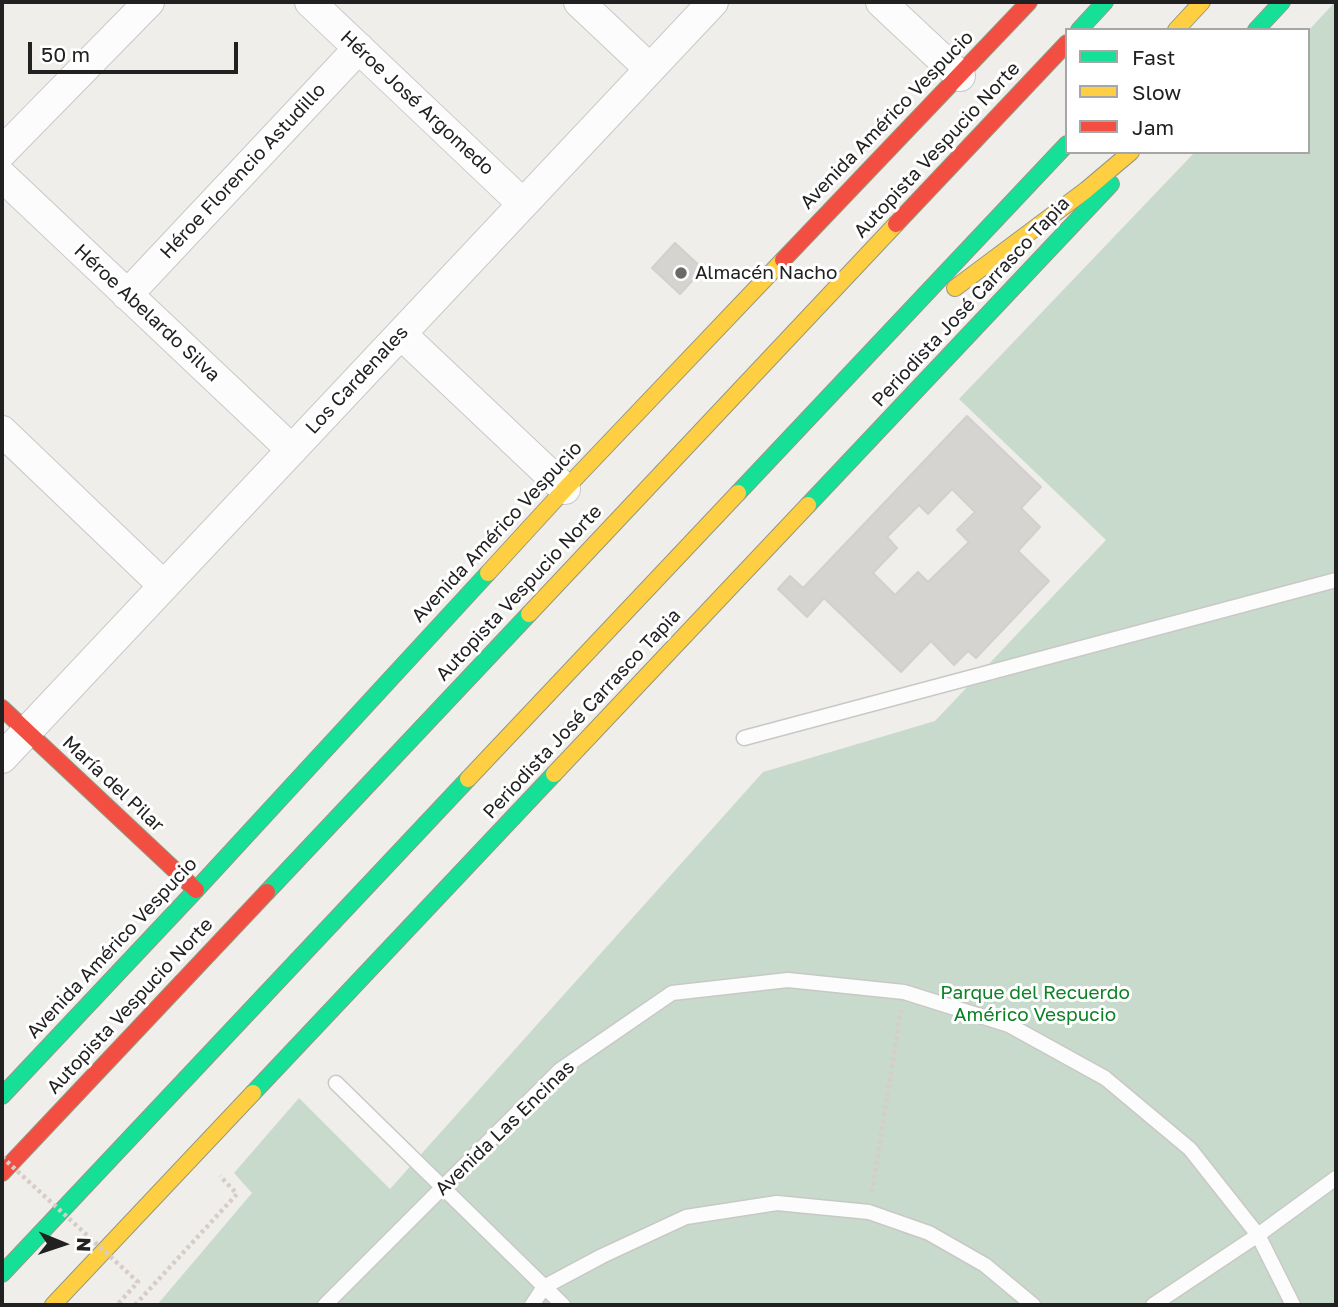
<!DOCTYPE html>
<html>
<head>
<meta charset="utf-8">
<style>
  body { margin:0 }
  #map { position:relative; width:1338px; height:1307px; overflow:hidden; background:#efeeea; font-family:"Golos Text",sans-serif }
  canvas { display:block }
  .frame { position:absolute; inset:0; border:4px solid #212121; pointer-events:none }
  .legend { position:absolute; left:1065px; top:28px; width:245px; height:126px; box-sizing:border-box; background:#fff; border:2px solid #a6a6a6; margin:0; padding:9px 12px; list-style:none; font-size:21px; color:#212121 }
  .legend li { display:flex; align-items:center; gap:14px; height:35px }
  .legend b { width:35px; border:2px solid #a6a6a6 }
  .north { position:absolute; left:28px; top:1209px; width:70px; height:70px; -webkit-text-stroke:5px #fff; paint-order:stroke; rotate:92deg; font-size:19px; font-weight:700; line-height:28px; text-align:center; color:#212121 }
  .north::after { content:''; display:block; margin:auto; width:24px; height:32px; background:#212121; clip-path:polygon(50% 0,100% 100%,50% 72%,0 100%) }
  .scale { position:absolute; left:28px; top:42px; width:210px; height:32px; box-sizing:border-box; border:4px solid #212121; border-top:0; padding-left:9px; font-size:21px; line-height:24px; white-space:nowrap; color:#212121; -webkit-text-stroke:5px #fff; paint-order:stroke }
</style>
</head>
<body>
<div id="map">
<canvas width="1338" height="1307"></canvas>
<div class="frame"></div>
<ul class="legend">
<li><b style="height:9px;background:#16e098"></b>Fast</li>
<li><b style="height:9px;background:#ffcf43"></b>Slow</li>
<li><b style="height:9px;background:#f24e42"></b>Jam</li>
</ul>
<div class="north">N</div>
<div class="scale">50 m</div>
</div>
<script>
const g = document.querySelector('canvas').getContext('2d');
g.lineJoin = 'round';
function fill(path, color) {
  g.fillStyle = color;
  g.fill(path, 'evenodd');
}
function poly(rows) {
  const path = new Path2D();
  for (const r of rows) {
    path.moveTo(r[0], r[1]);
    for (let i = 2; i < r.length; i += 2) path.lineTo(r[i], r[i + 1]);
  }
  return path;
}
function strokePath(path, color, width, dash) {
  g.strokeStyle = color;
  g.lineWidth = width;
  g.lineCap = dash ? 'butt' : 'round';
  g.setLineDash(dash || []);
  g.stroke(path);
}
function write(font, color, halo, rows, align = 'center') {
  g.font = font + ' "Golos Text",sans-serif';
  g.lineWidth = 6;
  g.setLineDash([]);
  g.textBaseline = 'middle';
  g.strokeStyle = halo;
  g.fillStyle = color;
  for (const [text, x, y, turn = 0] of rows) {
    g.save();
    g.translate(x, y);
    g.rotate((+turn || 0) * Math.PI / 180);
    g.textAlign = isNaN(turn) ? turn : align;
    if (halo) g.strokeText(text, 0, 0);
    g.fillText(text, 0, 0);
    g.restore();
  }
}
fill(poly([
  [1335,2,1336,2,1336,1305,157,1305,252,1193,234,1173,299,1098,390,1189,763,772,935,721,1106,540,959,399,1195,152,1308,152,1308,31]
]), '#c8dacb');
const building = poly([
  [675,243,703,269,680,294,652,268,675,243],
  [967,416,1041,487,1021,508,1040,527,1018,551,1049,581,976,658,968,651,954,665,931,641,901,672,824,598,807,617,778,589,790,576,803,588,967,416],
  [952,489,975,512,957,530,969,542,928,582,918,572,895,595,873,573,897,548,887,537,919,505,928,514,952,489]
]);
fill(building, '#d6d4d1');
strokePath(building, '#d2d0cb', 2);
const lane = poly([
  [744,738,1336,580],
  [336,1083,563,1305],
  [325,1305,560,1070,672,993,788,980,904,992,1009,1025,1105,1078,1190,1149,1258,1235,1293,1305],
  [532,1305,544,1287,602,1256,686,1217,777,1203,869,1212,929,1233,985,1265,1033,1305],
  [1153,1305,1258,1235,1336,1178]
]);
const street = poly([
  [310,2,523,204],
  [579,2,650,69],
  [881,2,960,76],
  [2,152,149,2],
  [2,176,292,450],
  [127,295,359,48],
  [401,334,565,489],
  [2,431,164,586],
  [2,758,713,2]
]);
const fast = poly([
  [1079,30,1105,2],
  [1256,30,1282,2],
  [738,493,1067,144],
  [808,505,1111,184],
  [267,892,529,614],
  [253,1093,554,774],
  [2,1096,196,890,488,573],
  [2,1274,468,779]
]);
const slow = poly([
  [1176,30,1202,2],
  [955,288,1086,190,1131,152],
  [488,573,565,489,783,260],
  [529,614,896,224],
  [554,774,808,505],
  [468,779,738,493],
  [53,1305,253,1093]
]);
const jam = poly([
  [896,224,1067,43],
  [783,260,1029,2],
  [2,708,196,890],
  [2,1173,267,892]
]);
strokePath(lane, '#c8c8c6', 17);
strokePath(street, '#c8c8c6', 32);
strokePath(fast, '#949982', 18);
strokePath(slow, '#949982', 18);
strokePath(jam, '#949982', 18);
strokePath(poly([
  [872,1192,901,1010],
  [135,1305,237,1194,220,1176]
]), '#d8ccc8', 4.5, [3.5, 3.5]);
strokePath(lane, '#fdfcfc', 14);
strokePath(street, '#fdfcfc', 30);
strokePath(fast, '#16e098', 16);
strokePath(slow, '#ffcf43', 16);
strokePath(jam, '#f24e42', 16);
strokePath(poly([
  [2,1157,138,1282,117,1305]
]), '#d8ccc8', 4.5, [3.5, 3.5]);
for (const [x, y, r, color] of [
  [681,273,7,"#696967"]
]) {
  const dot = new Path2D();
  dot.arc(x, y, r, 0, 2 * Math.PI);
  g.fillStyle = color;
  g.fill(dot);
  strokePath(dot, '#fff', 2.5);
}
write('19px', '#212121', '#fff', [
  ["Héroe José Argomedo",417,103,43],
  ["Avenida Américo Vespucio",887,120,-46],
  ["Autopista Vespucio Norte",937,150,-47],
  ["Héroe Florencio Astudillo",243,171,-47],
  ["Periodista José Carrasco Tapia",971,302,-47],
  ["Héroe Abelardo Silva",147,313,43],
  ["Los Cardenales",357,380,-47],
  ["Avenida Américo Vespucio",497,532,-47],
  ["Autopista Vespucio Norte",519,593,-47],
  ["Periodista José Carrasco Tapia",582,714,-47],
  ["María del Pilar",113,784,43],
  ["Avenida Américo Vespucio",112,948,-47],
  ["Autopista Vespucio Norte",130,1006,-47],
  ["Avenida Las Encinas",505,1128,-44]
]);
write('19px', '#212121', '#fff', [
  ["Almacén Nacho",695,273]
], 'left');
write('19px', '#0e8026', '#fff', [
  ["Parque del Recuerdo",1035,993],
  ["Américo Vespucio",1035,1015]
]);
</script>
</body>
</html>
